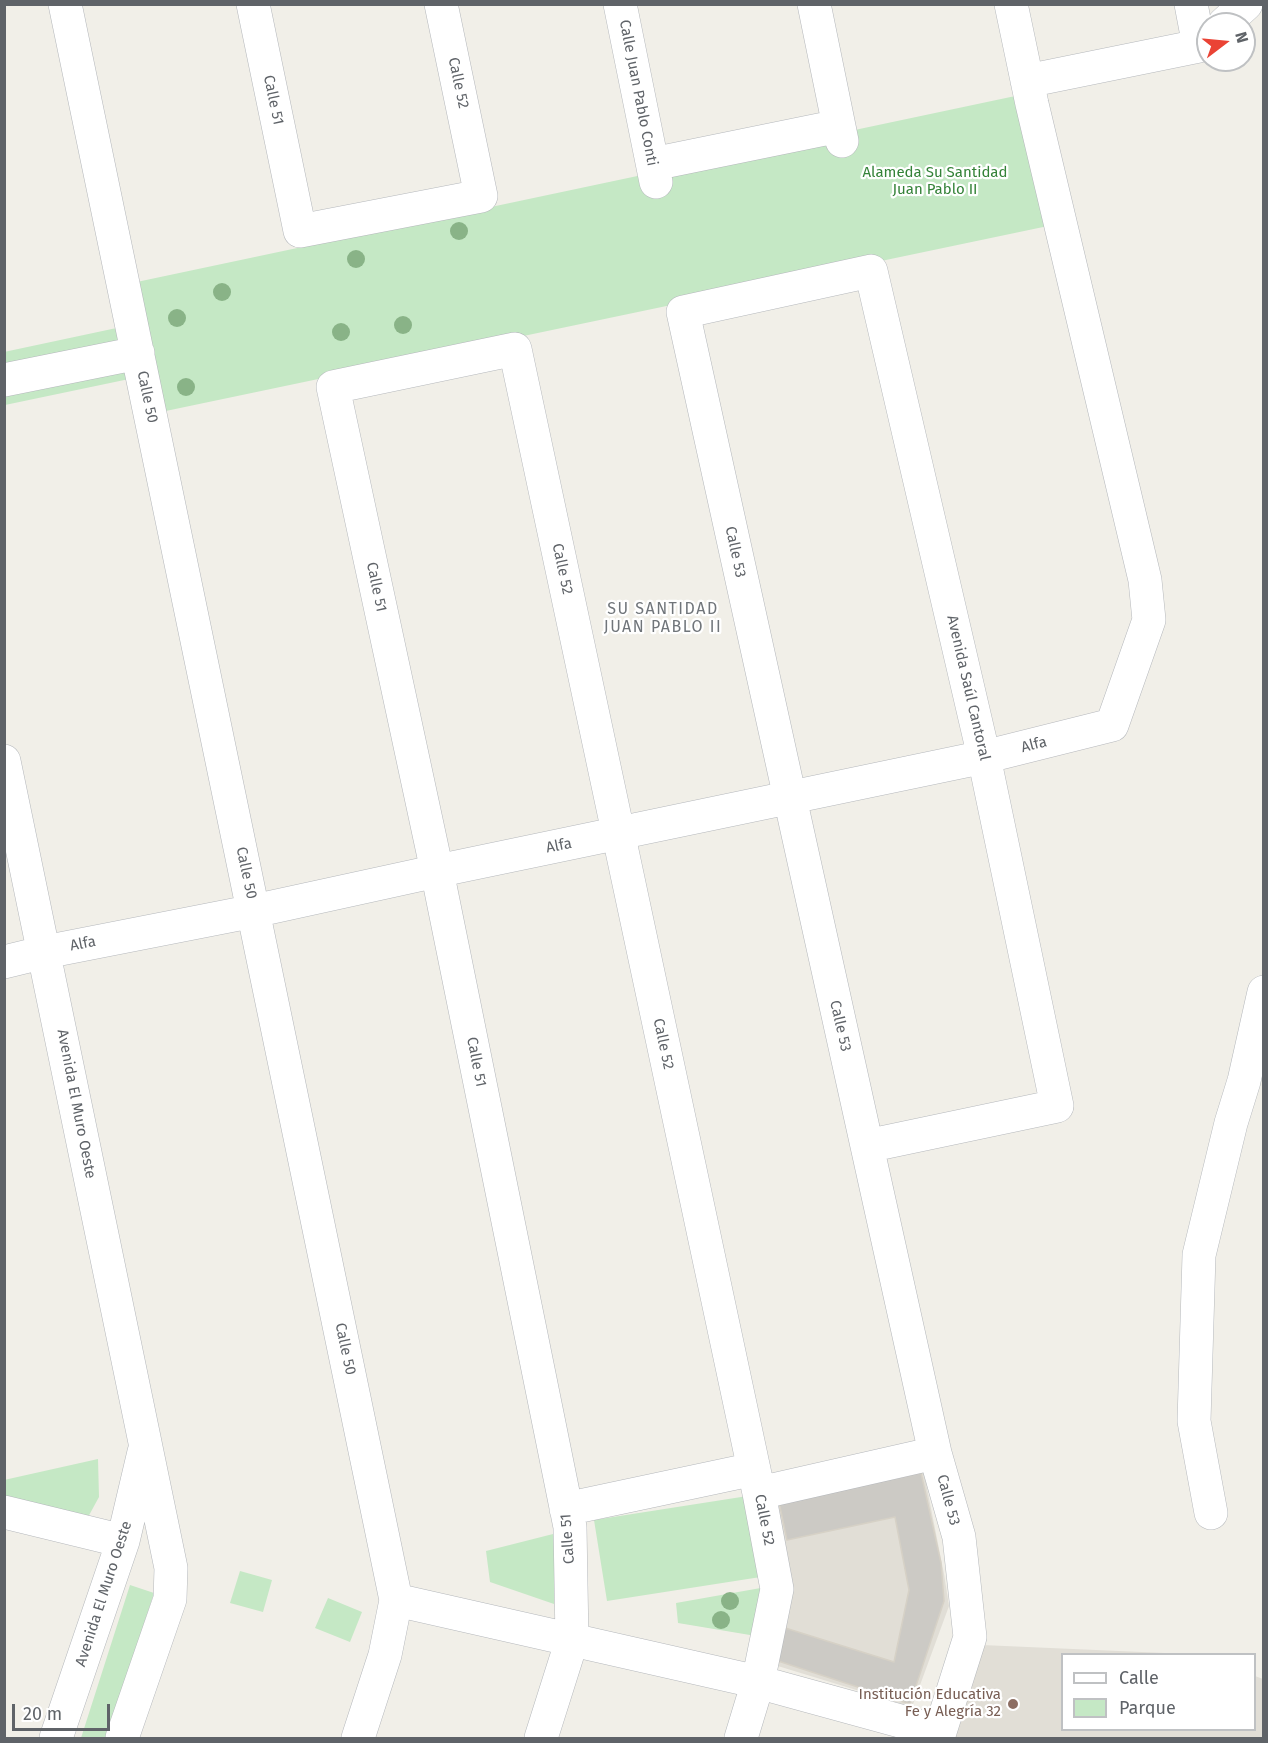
<!DOCTYPE html>
<html>
<head>
<meta charset="utf-8">
<style>
  body { margin:0 }
  #map { position:relative; width:1268px; height:1743px; overflow:hidden; background:#f1efe8; font-family:"Fira Sans",sans-serif }
  canvas { display:block }
  .frame { position:absolute; inset:0; border:6px solid #5f6368; pointer-events:none }
  .legend { position:absolute; left:1061px; top:1653px; width:195px; height:78px; box-sizing:border-box; background:#fff; border:2px solid #bfc1c3; margin:0; padding:8px 10px; list-style:none; font-size:18px; color:#5f6368 }
  .legend li { display:flex; align-items:center; gap:12px; height:30px }
  .legend b { width:30px; border:2px solid #bfc1c3 }
  .north { position:absolute; left:1196px; top:12px; width:60px; height:60px; box-sizing:border-box; background:#fff; border:2px solid #bfc1c3; border-radius:50%; rotate:74deg; font-size:16px; font-weight:700; line-height:24px; text-align:center; color:#5f6368 }
  .north::after { content:''; display:block; margin:auto; width:21px; height:27px; background:#ea4335; clip-path:polygon(50% 0,100% 100%,50% 72%,0 100%) }
  .scale { position:absolute; left:12px; top:1704px; width:98px; height:27px; box-sizing:border-box; border:3px solid #5f6368; border-top:0; padding-left:8px; font-size:18px; line-height:21px; white-space:nowrap; color:#5f6368; -webkit-text-stroke:4px #fff; paint-order:stroke }
</style>
</head>
<body>
<div id="map">
<canvas width="1268" height="1743"></canvas>
<div class="frame"></div>
<ul class="legend">
<li><b style="height:8px;background:#fff"></b>Calle</li>
<li><b style="height:16px;background:#c5e8c5"></b>Parque</li>
</ul>
<div class="north">N</div>
<div class="scale">20 m</div>
</div>
<script>
const g = document.querySelector('canvas').getContext('2d');
g.lineJoin = 'round';
function fill(path, color) {
  g.fillStyle = color;
  g.fill(path, 'evenodd');
}
function poly(rows) {
  const path = new Path2D();
  for (const r of rows) {
    path.moveTo(r[0], r[1]);
    for (let i = 2; i < r.length; i += 2) path.lineTo(r[i], r[i + 1]);
  }
  return path;
}
function strokePath(path, color, width, dash) {
  g.strokeStyle = color;
  g.lineWidth = width;
  g.lineCap = dash ? 'butt' : 'round';
  g.setLineDash(dash || []);
  g.stroke(path);
}
function write(font, color, halo, rows, align = 'center') {
  g.font = font + ' "Fira Sans",sans-serif';
  g.lineWidth = 4.5;
  g.setLineDash([]);
  g.textBaseline = 'middle';
  g.strokeStyle = halo;
  g.fillStyle = color;
  for (const [text, x, y, turn = 0] of rows) {
    g.save();
    g.translate(x, y);
    g.rotate((+turn || 0) * Math.PI / 180);
    g.textAlign = isNaN(turn) ? turn : align;
    if (halo) g.strokeText(text, 0, 0);
    g.fillText(text, 0, 0);
    g.restore();
  }
}
fill(poly([
  [923,1468,944,1574,949,1606,912,1707,768,1663,765,1501],
  [982,1645,1187,1654,1189,1654,1062,1654,1062,1730,1254,1730,1255,1676,1263,1679,1263,1738,954,1738]
]), '#e1ded6');
fill(poly([
  [1020,95,1048,226,161,412,153,374,5,405,4,352,140,323,132,283],
  [98,1459,99,1497,87,1519,5,1497,4,1480],
  [754,1495,767,1576,607,1601,594,1520],
  [557,1533,554,1604,490,1582,486,1551],
  [240,1571,272,1580,263,1612,230,1603],
  [130,1585,154,1593,107,1738,81,1738],
  [772,1586,762,1637,678,1623,676,1603],
  [328,1598,362,1612,350,1642,315,1628]
]), '#c5e8c5');
const building = poly([
  [921,1473,941,1563,944,1601,910,1704,772,1659,782,1627,894,1662,909,1590,895,1517,787,1540,779,1502,921,1473]
]);
fill(building, '#cccac5');
strokePath(building, '#d6d1c6', 1.5);
const minor = poly([
  [65,4,396,1600,385,1655,358,1738],
  [253,4,300,231,481,196,441,4],
  [620,4,656,182],
  [814,4,842,141],
  [1191,4,1199,46],
  [1224,24,1246,4],
  [1027,81,1199,46,1208,38],
  [653,164,839,126],
  [4,380,138,353],
  [4,761,171,1568,170,1599,122,1738],
  [4,962,45,952,254,911,437,871,984,757,1112,725,1149,620,1145,580,1032,104,1011,4],
  [867,1146,1057,1106,984,757,871,271,683,312,790,798,867,1146,935,1453,959,1537,970,1637,938,1738],
  [759,1493,935,1453],
  [566,1509,754,1469],
  [4,1512,123,1541],
  [1211,1513,1194,1421,1199,1255,1231,1123,1244,1081,1264,992],
  [396,1600,758,1682,940,1732],
  [56,1738,123,1541,144,1452],
  [541,1738,572,1640,570,1527,437,871,333,387,515,349,759,1493,777,1589,758,1682,741,1738]
]);
strokePath(minor, '#b5b8bc', 34);
strokePath(minor, '#fff', 33);
g.fillStyle = '#89b387';
for (const [x, y] of [
  [459,231],
  [356,259],
  [222,292],
  [177,318],
  [403,325],
  [341,332],
  [186,387],
  [730,1601],
  [721,1620]
]) {
  g.beginPath();
  g.arc(x, y, 9, 0, 2 * Math.PI);
  g.fill();
}
for (const [x, y, r, color] of [
  [1013,1704,6,"#8d6e63"]
]) {
  const dot = new Path2D();
  dot.arc(x, y, r, 0, 2 * Math.PI);
  g.fillStyle = color;
  g.fill(dot);
  strokePath(dot, '#fff', 2);
}
write('15px', '#5f6368', '#fff', [
  ["Calle 52",458,83,78],
  ["Calle Juan Pablo Conti",638,93,79],
  ["Calle 51",273,100,78],
  ["Calle 50",147,397,78],
  ["Calle 53",735,552,78],
  ["Calle 52",562,569,78],
  ["Calle 51",376,587,78],
  ["Avenida Saúl Cantoral",968,688,77],
  ["Alfa",1034,745,-14],
  ["Alfa",559,846,-11],
  ["Calle 50",246,873,78],
  ["Alfa",83,944,-11],
  ["Calle 53",840,1026,77],
  ["Calle 52",663,1044,78],
  ["Calle 51",476,1062,79],
  ["Avenida El Muro Oeste",76,1104,79],
  ["Calle 50",345,1349,78],
  ["Calle 53",948,1500,75],
  ["Calle 52",764,1520,79],
  ["Calle 51",568,1539,-94],
  ["Avenida El Muro Oeste",104,1594,-72]
]);
write('15px', '#348238', '#fff', [
  ["Alameda Su Santidad",935,173],
  ["Juan Pablo II",935,190]
]);
write('15px', '#785e54', '#fff', [
  ["Institución Educativa",1001,1695],
  ["Fe y Alegría 32",1001,1712]
], 'right');
g.letterSpacing = '1.5px';
write('16px', '#70757a', '#fff', [
  ["SU SANTIDAD",663,610],
  ["JUAN PABLO II",663,628]
]);
g.letterSpacing = '0px';
</script>
</body>
</html>
